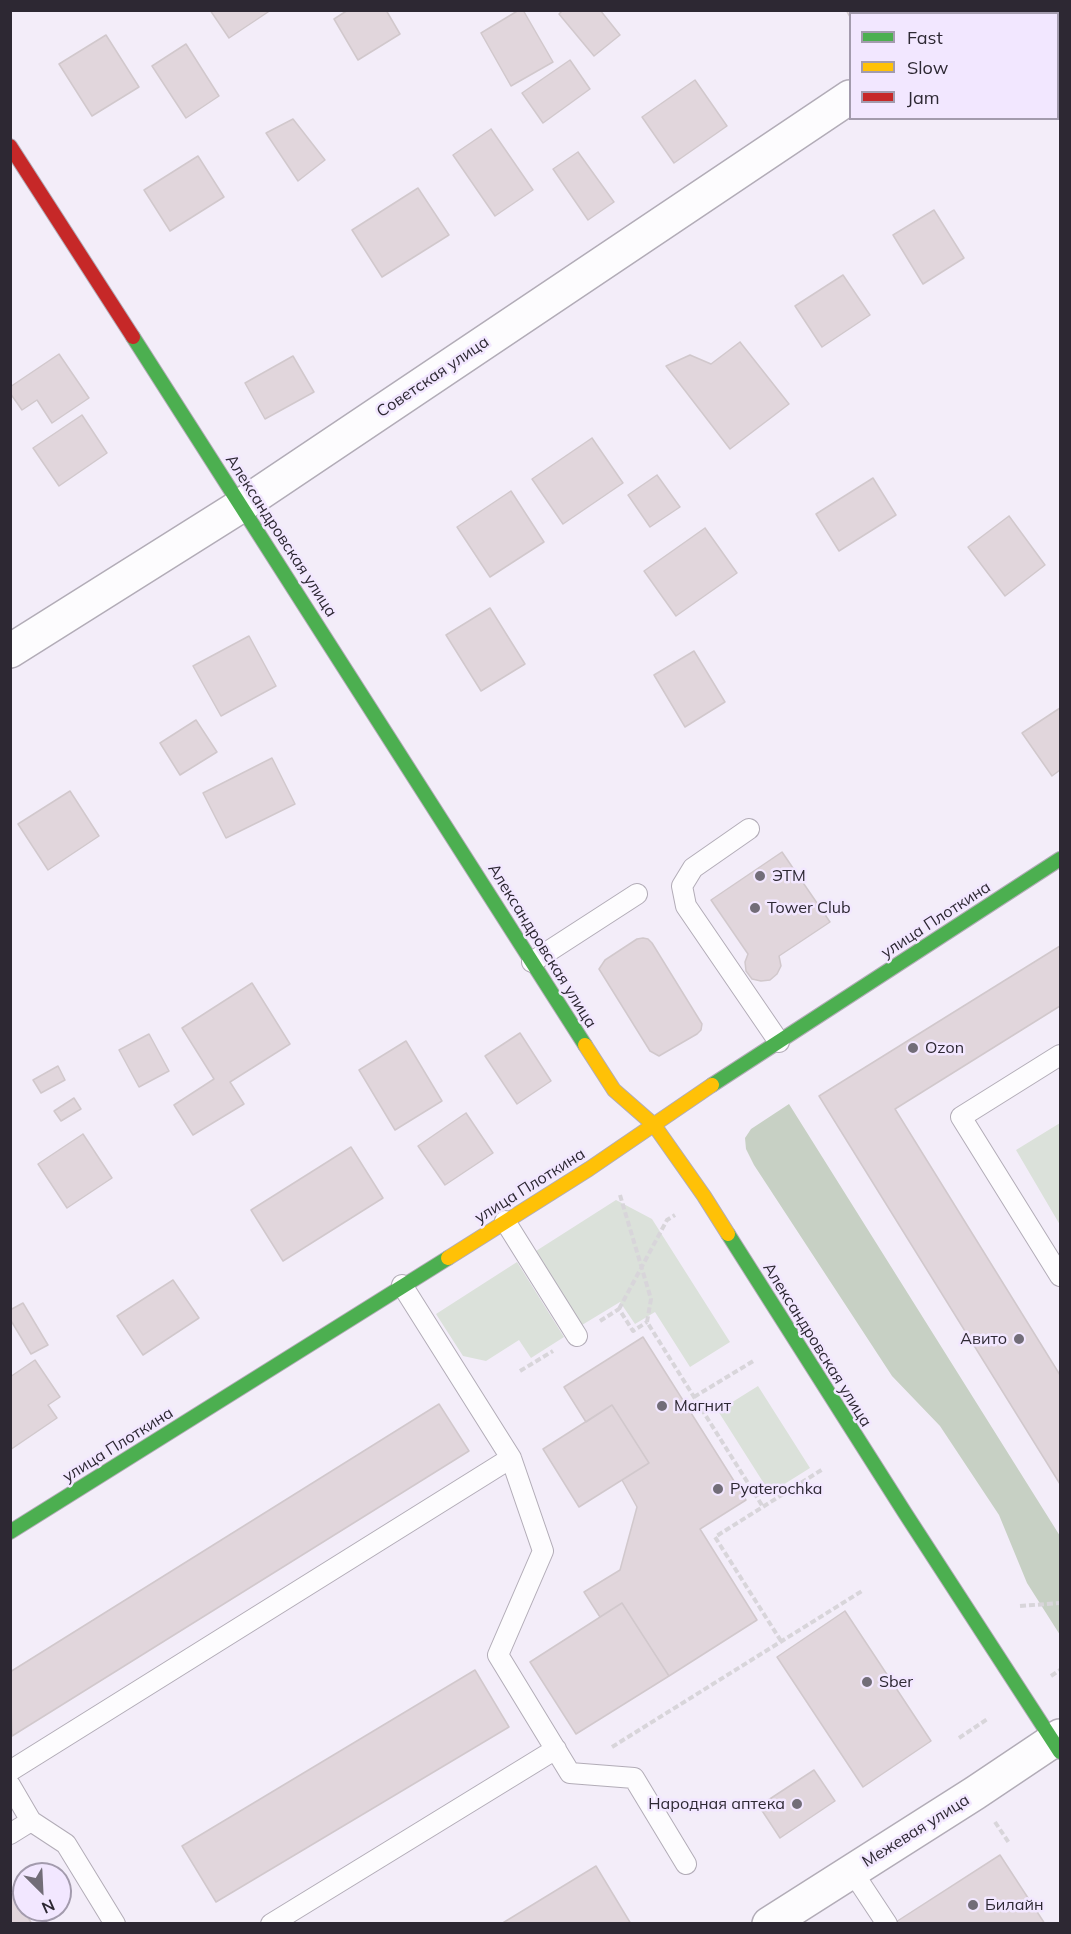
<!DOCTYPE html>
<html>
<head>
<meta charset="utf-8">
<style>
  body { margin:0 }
  #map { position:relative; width:1071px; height:1934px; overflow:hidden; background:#f3edf9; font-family:Mulish,sans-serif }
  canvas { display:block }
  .frame { position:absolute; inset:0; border:12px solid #2d2833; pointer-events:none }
  .legend { position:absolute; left:849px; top:12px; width:210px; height:108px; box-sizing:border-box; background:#f2e7ff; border:2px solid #a39bad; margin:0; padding:8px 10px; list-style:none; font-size:18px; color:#2d2833 }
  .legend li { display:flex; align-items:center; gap:12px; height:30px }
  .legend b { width:30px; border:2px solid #a39bad }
  .north { position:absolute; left:12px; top:1862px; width:60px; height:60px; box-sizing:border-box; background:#f2e7ff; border:2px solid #a39bad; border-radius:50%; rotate:156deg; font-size:16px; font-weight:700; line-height:24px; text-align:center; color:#2d2833 }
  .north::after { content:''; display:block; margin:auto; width:21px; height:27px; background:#726d78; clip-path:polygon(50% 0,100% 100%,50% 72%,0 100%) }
</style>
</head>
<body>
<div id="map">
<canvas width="1071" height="1934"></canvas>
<div class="frame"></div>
<ul class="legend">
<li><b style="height:8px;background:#4caf50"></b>Fast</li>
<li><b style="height:8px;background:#ffc107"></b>Slow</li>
<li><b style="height:8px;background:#c62828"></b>Jam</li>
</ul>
<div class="north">N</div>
</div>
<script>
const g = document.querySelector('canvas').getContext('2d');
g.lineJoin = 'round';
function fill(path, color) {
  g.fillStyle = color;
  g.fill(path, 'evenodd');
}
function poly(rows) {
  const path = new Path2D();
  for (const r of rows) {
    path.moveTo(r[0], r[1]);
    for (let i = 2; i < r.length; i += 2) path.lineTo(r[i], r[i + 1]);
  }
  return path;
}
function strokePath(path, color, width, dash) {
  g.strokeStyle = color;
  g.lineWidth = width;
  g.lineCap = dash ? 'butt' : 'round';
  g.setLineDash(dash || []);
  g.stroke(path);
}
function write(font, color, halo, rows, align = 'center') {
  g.font = font + ' Mulish,sans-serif';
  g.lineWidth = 5;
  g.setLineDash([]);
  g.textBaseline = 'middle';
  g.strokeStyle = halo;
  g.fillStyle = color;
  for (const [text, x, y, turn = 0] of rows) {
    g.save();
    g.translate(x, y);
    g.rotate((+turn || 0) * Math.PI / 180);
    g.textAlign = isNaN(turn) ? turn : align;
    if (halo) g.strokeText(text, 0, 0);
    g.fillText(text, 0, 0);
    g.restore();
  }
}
fill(poly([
  [1060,1123,1060,1225,1016,1150],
  [616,1200,652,1219,730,1342,690,1367,655,1312,635,1324,620,1302,582,1325,536,1251],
  [517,1262,564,1337,531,1358,519,1340,486,1361,463,1356,436,1314],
  [758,1386,810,1468,770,1493,718,1411]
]), '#dbe1da');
fill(poly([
  [789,1104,1060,1536,1060,1635,1027,1583,999,1515,940,1426,892,1376,754,1165,746,1149,745,1138,751,1129]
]), '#c7d0c4');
const building = poly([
  [210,10,271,10,229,38,210,10],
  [348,10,386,10,400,34,358,60,334,19,348,10],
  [519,10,523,10,553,62,511,86,481,33,519,10],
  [563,10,600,10,620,35,594,56,559,14,563,10],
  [846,10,901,10,903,13,850,14,850,17,846,10],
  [106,35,139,87,92,116,59,64,106,35],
  [186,44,219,96,186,118,152,66,186,44],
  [570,60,590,89,543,123,522,93,570,60],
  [695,80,727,126,674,163,642,117,695,80],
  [293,119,325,160,298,181,266,133,293,119],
  [491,129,533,190,495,216,453,155,491,129],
  [578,152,614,202,588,220,553,169,578,152],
  [198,156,224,197,170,231,144,190,198,156],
  [418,188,449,235,382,277,352,230,418,188],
  [934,210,964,258,923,284,893,235,934,210],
  [843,275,870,315,822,347,795,306,843,275],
  [740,342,789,404,730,449,666,366,690,355,711,364,740,342],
  [59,354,89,398,52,423,37,400,22,410,10,393,10,387,59,354],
  [293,356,314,392,265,419,245,383,293,356],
  [82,415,107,453,59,486,33,448,82,415],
  [592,438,623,483,563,524,532,479,592,438],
  [657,475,680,507,650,527,628,495,657,475],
  [873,478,896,515,839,551,816,514,873,478],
  [511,491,544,542,490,577,457,527,511,491],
  [1009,516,1045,565,1005,596,968,547,1009,516],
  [705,528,737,573,676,616,644,571,705,528],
  [490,608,525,664,481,691,446,635,490,608],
  [249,636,276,686,221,716,193,666,249,636],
  [694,651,725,702,685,727,654,675,694,651],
  [1060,708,1060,770,1052,776,1022,733,1060,708],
  [196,720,217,752,180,775,160,743,196,720],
  [272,758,295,804,226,838,203,793,272,758],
  [70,791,99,836,48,870,18,824,70,791],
  [782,852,830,922,779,956,781,966,777,974,770,980,761,981,752,979,746,971,745,962,748,954,711,900,782,852],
  [643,938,648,939,652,943,702,1024,701,1030,697,1034,659,1056,650,1051,599,969,605,960,637,939,643,938],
  [1060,946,1060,1006,895,1109,1060,1375,1060,1484,819,1096,1060,946],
  [252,983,290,1044,230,1082,244,1104,193,1135,174,1105,214,1079,182,1028,252,983],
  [520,1033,551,1081,517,1104,485,1056,520,1033],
  [149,1034,169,1071,139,1087,119,1050,149,1034],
  [406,1041,442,1101,395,1130,359,1070,406,1041],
  [58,1066,65,1080,41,1093,33,1080,58,1066],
  [74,1098,81,1109,61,1121,54,1111,74,1098],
  [466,1113,493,1153,445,1185,418,1146,466,1113],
  [83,1134,112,1178,67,1208,38,1164,83,1134],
  [351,1147,383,1198,283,1261,251,1210,351,1147],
  [173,1280,199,1318,143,1355,117,1316,173,1280],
  [23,1303,48,1345,31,1354,10,1319,10,1310,23,1303],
  [643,1337,746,1500,700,1529,757,1620,669,1676,622,1603,600,1617,584,1592,620,1570,637,1507,622,1480,649,1463,612,1405,586,1422,564,1387,643,1337],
  [35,1360,60,1397,48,1405,57,1418,10,1450,10,1377,35,1360],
  [439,1404,469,1451,12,1736,10,1672,439,1404],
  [612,1405,649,1463,579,1507,543,1449,612,1405],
  [622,1603,669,1676,576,1734,530,1662,622,1603],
  [845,1611,931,1741,863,1787,777,1657,845,1611],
  [475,1670,509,1727,216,1902,182,1846,475,1670],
  [814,1770,835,1801,780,1838,759,1806,814,1770],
  [1000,1855,1045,1924,893,1924,899,1920,1000,1855],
  [596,1866,631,1924,501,1924,596,1866],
  [12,1892,32,1924,10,1924,10,1893,12,1892]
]);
fill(building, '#e1d6dc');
strokePath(building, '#d1c8cc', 1.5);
const lane = poly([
  [749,829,693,868,682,886,686,906,779,1042],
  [532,962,637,894],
  [1060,1055,961,1117,1060,1276],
  [505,1221,577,1336],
  [402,1285,511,1458,543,1551,498,1655,570,1773,634,1778,686,1864],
  [10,1771,511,1458],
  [10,1785,31,1821,66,1844,115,1924],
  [10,1834,31,1821],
  [852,1871,887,1924],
  [271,1924,556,1749]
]);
const street = poly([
  [974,14,979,10],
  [10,651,242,505,850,97],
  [769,1924,975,1793,1060,1736]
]);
const fast = poly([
  [133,337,585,1045],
  [712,1085,1060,859],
  [728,1234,905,1513,1060,1752],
  [10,1532,448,1258]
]);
const slow = poly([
  [585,1045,614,1090,654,1125,704,1196,728,1234],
  [448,1258,589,1169,712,1085]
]);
const jam = poly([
  [10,146,133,337]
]);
strokePath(lane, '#b2acb7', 22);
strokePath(street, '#b2acb7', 36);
strokePath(fast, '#b2acb7', 16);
strokePath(slow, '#b2acb7', 16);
strokePath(jam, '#b2acb7', 16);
strokePath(poly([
  [620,1195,651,1299,647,1322,763,1507],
  [619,1309,667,1220,675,1215],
  [600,1321,619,1309,633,1331,647,1322],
  [520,1371,553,1351],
  [694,1397,755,1360],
  [1020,1606,1060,1603],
  [781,1641,715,1537,823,1469],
  [1051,1676,1060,1670],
  [959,1738,989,1718],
  [612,1747,862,1591],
  [995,1822,1009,1843]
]), '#d8d5da', 4, [6, 3]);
strokePath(lane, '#fdfcfe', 20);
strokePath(street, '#fdfcfe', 33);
strokePath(fast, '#4caf50', 14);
strokePath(slow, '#ffc107', 14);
strokePath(jam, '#c62828', 14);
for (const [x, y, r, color] of [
  [760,876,6,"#726d78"],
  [755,908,6,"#726d78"],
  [913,1048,6,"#726d78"],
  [1019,1339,6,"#726d78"],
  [662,1406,6,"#726d78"],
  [718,1489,6,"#726d78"],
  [867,1682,6,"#726d78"],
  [797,1804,6,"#726d78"],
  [973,1905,6,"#726d78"]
]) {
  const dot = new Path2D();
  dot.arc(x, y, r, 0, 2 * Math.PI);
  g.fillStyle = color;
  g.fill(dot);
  strokePath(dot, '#f2e7ff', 2);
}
write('16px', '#2d2833', '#f2e7ff', [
  ["Советская улица",433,377,-34],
  ["Александровская улица",281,536,57],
  ["улица Плоткина",936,920,-33],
  ["Александровская улица",542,946,58],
  ["улица Плоткина",530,1186,-32],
  ["Александровская улица",817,1345,58],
  ["улица Плоткина",118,1445,-32],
  ["Межевая улица",916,1831,-32]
]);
write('16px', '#2d2833', '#f2e7ff', [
  ["ЭТМ",772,876],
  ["Tower Club",767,908],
  ["Ozon",925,1048],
  ["Авито",1007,1339,"right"],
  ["Магнит",674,1406],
  ["Pyaterochka",730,1489],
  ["Sber",879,1682],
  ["Народная аптека",785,1804,"right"],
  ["Билайн",985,1905]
], 'left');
</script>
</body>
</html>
